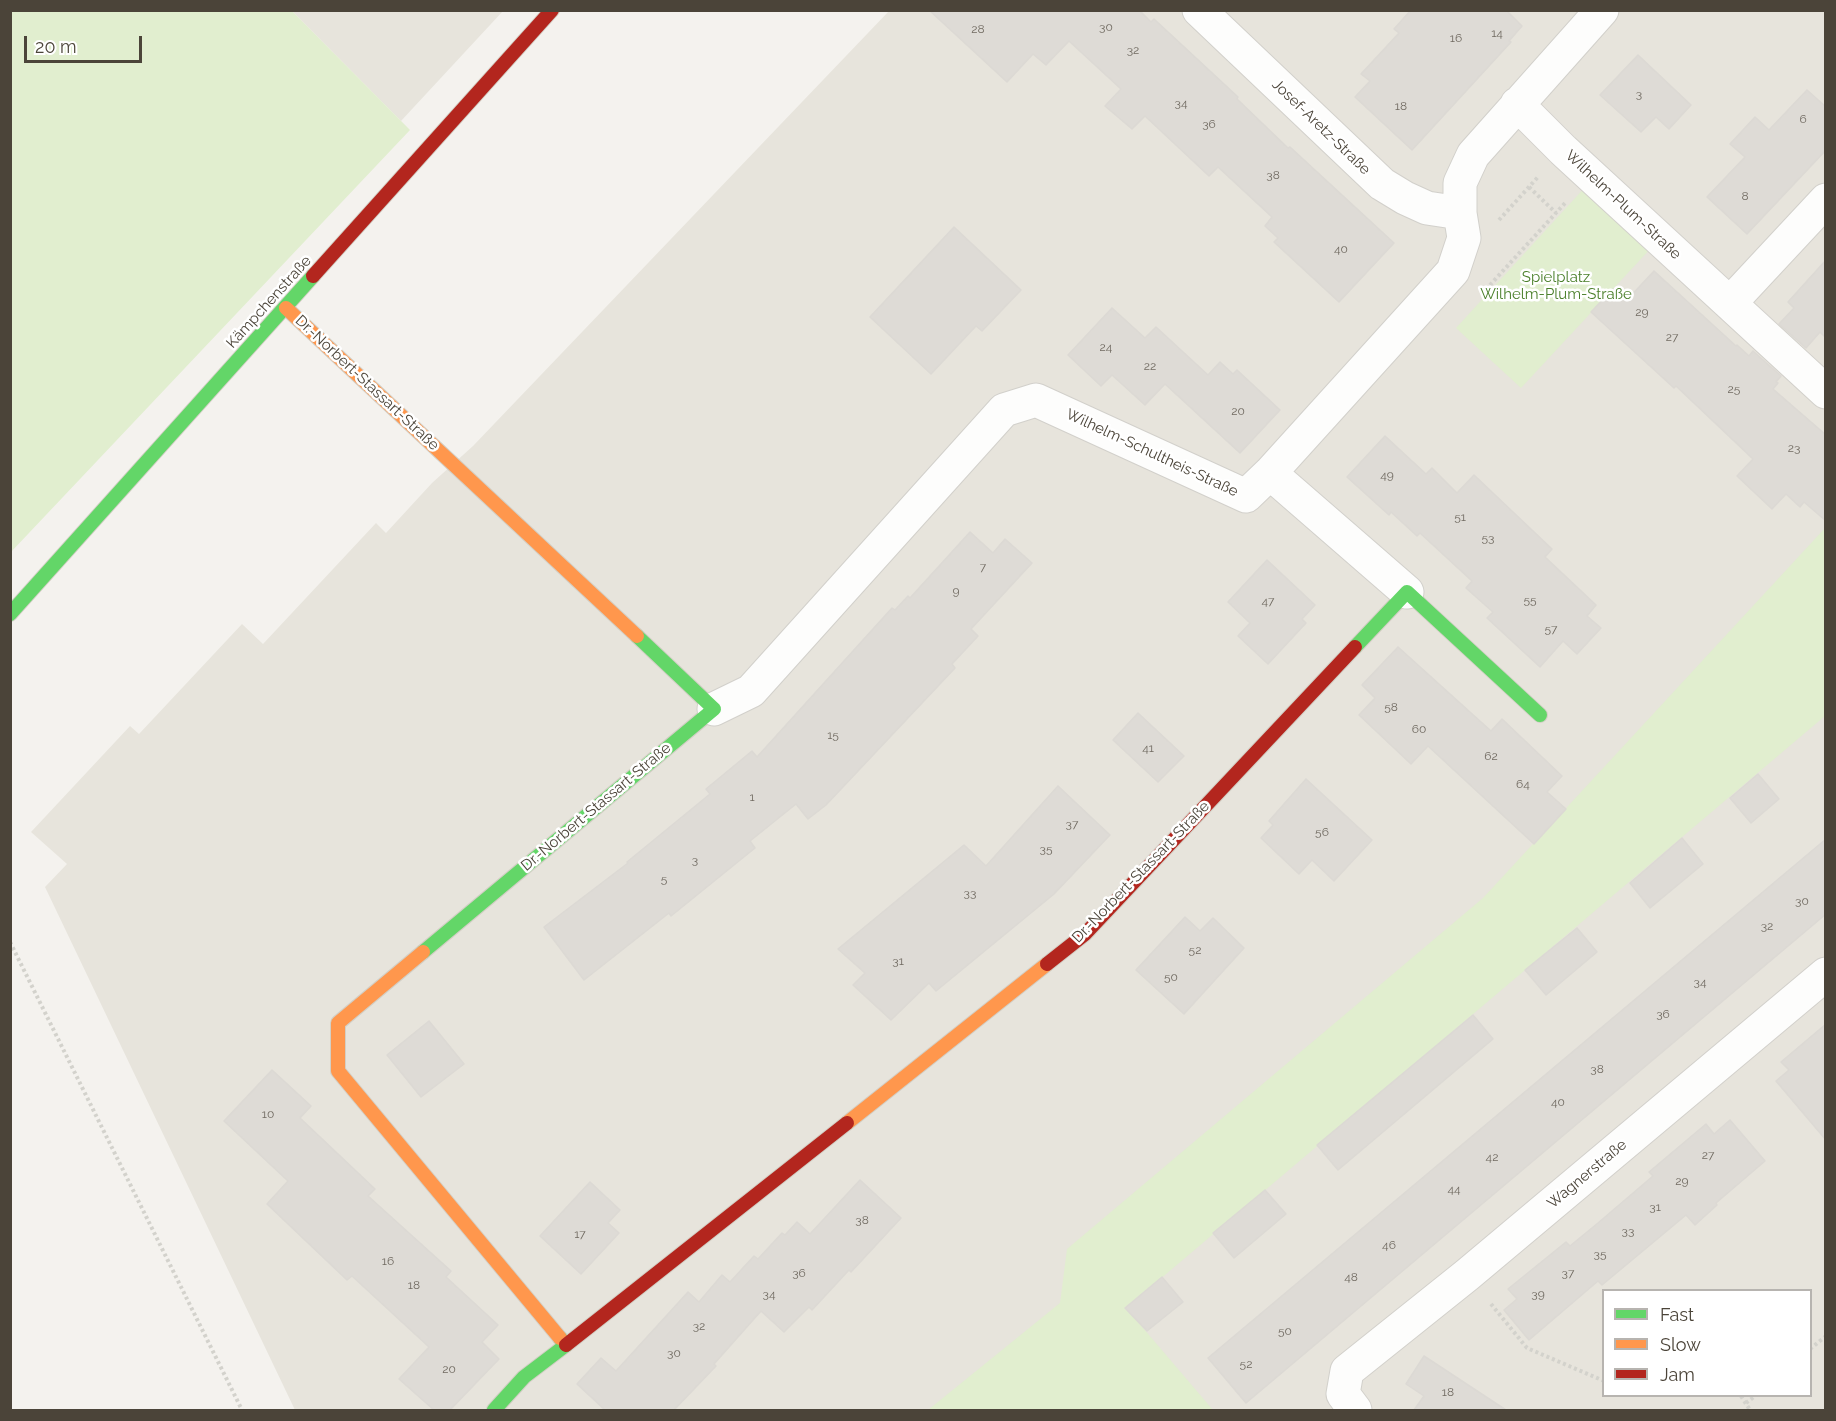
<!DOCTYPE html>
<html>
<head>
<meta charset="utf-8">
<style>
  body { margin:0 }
  #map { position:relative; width:1836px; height:1421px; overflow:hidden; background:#f4f2ee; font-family:Raleway,sans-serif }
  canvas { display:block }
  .frame { position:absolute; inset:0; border:12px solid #4b4439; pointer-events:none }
  .legend { position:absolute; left:1602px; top:1289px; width:210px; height:108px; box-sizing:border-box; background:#fff; border:2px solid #b7b4b0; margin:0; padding:8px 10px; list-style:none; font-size:18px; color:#4b4439 }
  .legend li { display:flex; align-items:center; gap:12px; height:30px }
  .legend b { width:30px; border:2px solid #b7b4b0 }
  .scale { position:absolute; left:24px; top:36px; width:118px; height:27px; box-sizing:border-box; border:3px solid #4b4439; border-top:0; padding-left:8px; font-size:18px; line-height:21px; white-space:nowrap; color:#4b4439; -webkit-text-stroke:4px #fff; paint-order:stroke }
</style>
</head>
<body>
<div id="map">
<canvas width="1836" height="1421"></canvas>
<div class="frame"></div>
<ul class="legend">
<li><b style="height:8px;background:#63d668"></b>Fast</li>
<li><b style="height:8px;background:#ff974d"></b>Slow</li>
<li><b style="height:8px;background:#b3261e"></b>Jam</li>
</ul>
<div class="scale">20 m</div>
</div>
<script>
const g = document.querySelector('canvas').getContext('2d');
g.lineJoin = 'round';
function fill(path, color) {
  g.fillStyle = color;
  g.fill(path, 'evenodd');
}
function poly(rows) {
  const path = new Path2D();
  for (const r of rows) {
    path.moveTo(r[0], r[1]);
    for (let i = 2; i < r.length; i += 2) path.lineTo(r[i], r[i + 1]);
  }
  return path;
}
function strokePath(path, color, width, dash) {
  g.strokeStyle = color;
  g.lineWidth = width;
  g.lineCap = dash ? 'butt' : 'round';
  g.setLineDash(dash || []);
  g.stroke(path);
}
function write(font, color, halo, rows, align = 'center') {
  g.font = font + ' Raleway,sans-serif';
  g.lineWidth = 5;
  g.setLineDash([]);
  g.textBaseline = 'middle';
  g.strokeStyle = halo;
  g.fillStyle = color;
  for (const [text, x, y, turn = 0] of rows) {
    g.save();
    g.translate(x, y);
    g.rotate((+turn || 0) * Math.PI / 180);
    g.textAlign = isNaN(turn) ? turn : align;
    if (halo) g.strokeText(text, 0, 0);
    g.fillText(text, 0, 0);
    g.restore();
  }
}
fill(poly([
  [292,11,503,11,401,121],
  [889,11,1825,11,1825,1410,295,1410,45,887,67,864,31,832,130,726,139,734,242,624,263,644,376,523,386,533,432,483,473,446],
  [1604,1290,1810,1290,1810,1396,1604,1396]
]), '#e7e4dc');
fill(poly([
  [11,10,292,11,410,130,11,552],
  [1588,184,1653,246,1521,388,1456,328],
  [1825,528,1825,716,1126,1308,1213,1410,928,1410,1060,1303,1067,1249,1483,898]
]), '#e1eecf');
const building = poly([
  [929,10,1139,10,1151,22,1154,19,1238,97,1237,99,1288,148,1290,147,1394,243,1339,302,1274,242,1278,238,1265,226,1272,217,1218,167,1209,176,1145,116,1132,129,1105,106,1121,89,1069,41,1046,65,1033,54,1007,82,929,10],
  [1411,10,1506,10,1522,26,1509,41,1511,42,1412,150,1355,97,1370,81,1361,74,1399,33,1394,29,1411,10],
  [1638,55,1691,105,1669,129,1656,117,1641,132,1600,95,1638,55],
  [1807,90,1826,107,1826,150,1747,234,1707,197,1745,157,1730,144,1755,117,1769,130,1807,90],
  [954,227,1021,290,982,331,976,326,931,374,870,317,954,227],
  [1826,260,1826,338,1820,332,1806,348,1779,324,1794,308,1788,302,1826,260],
  [1654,271,1736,346,1737,345,1749,356,1753,351,1781,376,1776,382,1778,383,1773,389,1826,435,1826,521,1804,502,1800,507,1786,494,1772,509,1737,476,1753,459,1676,386,1674,388,1591,312,1613,289,1626,301,1654,271],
  [1112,308,1145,338,1156,327,1208,375,1220,362,1233,374,1237,370,1280,410,1240,453,1165,384,1145,405,1112,375,1101,386,1068,355,1112,308],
  [1385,436,1426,474,1432,468,1457,493,1474,475,1552,549,1545,557,1596,605,1587,616,1601,628,1577,654,1563,641,1540,667,1487,618,1493,612,1466,588,1472,581,1420,533,1417,536,1391,512,1389,515,1347,477,1385,436],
  [970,532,993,553,1005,539,1032,563,971,629,978,636,952,664,955,668,826,805,808,819,796,804,750,841,755,848,671,916,669,913,584,980,544,927,628,863,627,862,710,794,706,789,752,751,757,757,892,608,895,610,908,596,910,598,970,532],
  [1267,560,1315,605,1302,619,1306,623,1268,664,1238,636,1250,623,1228,602,1267,560],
  [1398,647,1491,731,1502,719,1562,776,1547,792,1566,809,1534,844,1428,746,1411,764,1359,715,1375,698,1362,685,1398,647],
  [1138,713,1184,756,1158,782,1113,740,1138,713],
  [1758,774,1779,799,1751,823,1730,798,1758,774],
  [1306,779,1372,840,1334,881,1312,860,1299,874,1261,838,1273,825,1269,821,1306,779],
  [1058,786,1110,835,1054,894,936,991,929,983,891,1020,853,985,865,973,838,949,964,845,986,866,1058,786],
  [1682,838,1703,864,1650,908,1630,883,1682,838],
  [1826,839,1826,914,1246,1403,1208,1358,1826,839],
  [1185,917,1200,931,1213,918,1244,948,1184,1014,1136,970,1185,917],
  [1577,928,1597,952,1546,995,1525,970,1577,928],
  [1473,1015,1493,1039,1338,1170,1317,1145,1473,1015],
  [429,1021,464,1064,421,1097,387,1055,429,1021],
  [1826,1024,1826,1140,1776,1081,1789,1070,1781,1062,1826,1024],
  [272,1070,311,1106,300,1118,375,1189,368,1196,451,1271,446,1277,498,1325,482,1342,499,1359,450,1410,434,1410,399,1379,429,1347,352,1276,347,1280,267,1204,288,1181,224,1121,272,1070],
  [1730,1120,1765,1161,1716,1203,1717,1205,1695,1225,1686,1215,1602,1285,1598,1281,1529,1340,1504,1310,1517,1299,1508,1289,1566,1242,1570,1246,1598,1223,1653,1176,1649,1172,1706,1124,1714,1134,1730,1120],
  [860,1180,901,1218,851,1272,849,1270,812,1310,809,1307,784,1332,761,1311,714,1364,716,1366,674,1410,605,1410,577,1384,601,1358,616,1371,688,1292,699,1302,722,1275,730,1282,754,1256,758,1259,782,1233,785,1235,797,1222,810,1234,860,1180],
  [590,1182,620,1210,608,1223,619,1233,581,1274,540,1236,590,1182],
  [1265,1190,1286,1214,1234,1258,1213,1233,1265,1190],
  [1162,1277,1183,1302,1147,1331,1125,1308,1162,1277],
  [1424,1356,1506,1410,1414,1410,1424,1396,1406,1384,1424,1356]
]);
fill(building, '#dedbd6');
strokePath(building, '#dcd9d4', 1.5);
const street = poly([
  [1199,10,1382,184,1405,198,1427,208,1460,213],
  [1517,104,1563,150,1826,392],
  [1730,303,1826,200],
  [1270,473,1407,592],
  [714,709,751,691,1004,410,1036,400,1246,496,1270,473,1453,271,1464,238,1460,213,1460,183,1473,155,1602,10],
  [1355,1410,1343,1394,1347,1371,1467,1275,1826,974]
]);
const fast = poly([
  [10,614,313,276],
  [1355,647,1407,592,1540,715],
  [423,952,714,709,637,636],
  [494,1410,524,1377,566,1345,560,1338]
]);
const slow = poly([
  [286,308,637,636],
  [423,952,338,1023,338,1071,560,1338],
  [847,1123,1047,964]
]);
const jam = poly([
  [313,276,552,10],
  [1047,964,1085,934,1355,647],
  [566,1345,847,1123]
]);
strokePath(street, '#d2d0cb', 35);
strokePath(fast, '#d3cfc5', 16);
strokePath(slow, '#d3cfc5', 16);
strokePath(jam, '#d3cfc5', 16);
strokePath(poly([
  [1529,187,1556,213],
  [1499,220,1538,177],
  [1490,285,1566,202],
  [10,942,242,1410],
  [1491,1304,1527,1348,1604,1381],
  [1810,1349,1826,1336],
  [1741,1396,1750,1410],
  [1746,1403,1755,1396]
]), '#d3d2cc', 4, [3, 3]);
strokePath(street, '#fdfdfc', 33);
strokePath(fast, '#63d668', 14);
strokePath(slow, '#ff974d', 14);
strokePath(jam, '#b3261e', 14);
write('12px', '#706a61', null, [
  ["30",1106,27],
  ["28",978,29],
  ["14",1497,33],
  ["16",1456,38],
  ["32",1133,50],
  ["3",1639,94],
  ["34",1181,103],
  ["18",1401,106],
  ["6",1803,119],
  ["36",1209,124],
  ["38",1273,175],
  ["8",1745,196],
  ["40",1341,249],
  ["29",1642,312],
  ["27",1672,337],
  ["24",1106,347],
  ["22",1150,366],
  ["25",1734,389],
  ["20",1238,411],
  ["23",1794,448],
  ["49",1387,475],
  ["51",1460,517],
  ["53",1488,538],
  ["7",983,567],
  ["9",956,591],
  ["55",1530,600],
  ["47",1268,601],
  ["57",1551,629],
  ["58",1391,707],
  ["60",1419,729],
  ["15",833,735],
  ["41",1148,748],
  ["62",1491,756],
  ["64",1523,784],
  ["1",752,797],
  ["37",1072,824],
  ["56",1322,832],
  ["35",1046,849],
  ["3",695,860],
  ["5",664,879],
  ["33",970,893],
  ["30",1802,901],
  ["32",1767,926],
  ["52",1195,950],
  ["31",898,961],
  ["50",1171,977],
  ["34",1700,982],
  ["36",1663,1014],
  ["38",1597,1069],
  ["40",1558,1102],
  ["10",268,1114],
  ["27",1708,1155],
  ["42",1492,1157],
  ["29",1682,1181],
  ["44",1454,1189],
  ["31",1655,1207],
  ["38",862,1220],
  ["33",1628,1231],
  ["17",580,1234],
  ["46",1389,1245],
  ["35",1600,1254],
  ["16",388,1261],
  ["36",799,1273],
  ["37",1568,1273],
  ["48",1351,1277],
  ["18",414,1285],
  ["34",769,1294],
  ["39",1538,1294],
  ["32",699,1326],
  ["50",1285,1331],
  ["30",674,1353],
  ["52",1246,1364],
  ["20",449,1369],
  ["18",1448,1392]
]);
write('15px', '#4b4439', '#fff', [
  ["Josef-Aretz-Straße",1321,127,44],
  ["Wilhelm-Plum-Straße",1623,205,43],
  ["Kämpchenstraße",269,302,-48],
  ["Dr.-Norbert-Stassart-Straße",367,383,43],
  ["Wilhelm-Schultheis-Straße",1152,453,25],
  ["Dr.-Norbert-Stassart-Straße",596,807,-40],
  ["Dr.-Norbert-Stassart-Straße",1141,872,-46],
  ["Wagnerstraße",1587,1174,-40]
]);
write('15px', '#4a7f2a', '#fff', [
  ["Spielplatz",1556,277],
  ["Wilhelm-Plum-Straße",1556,294]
]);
</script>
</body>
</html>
